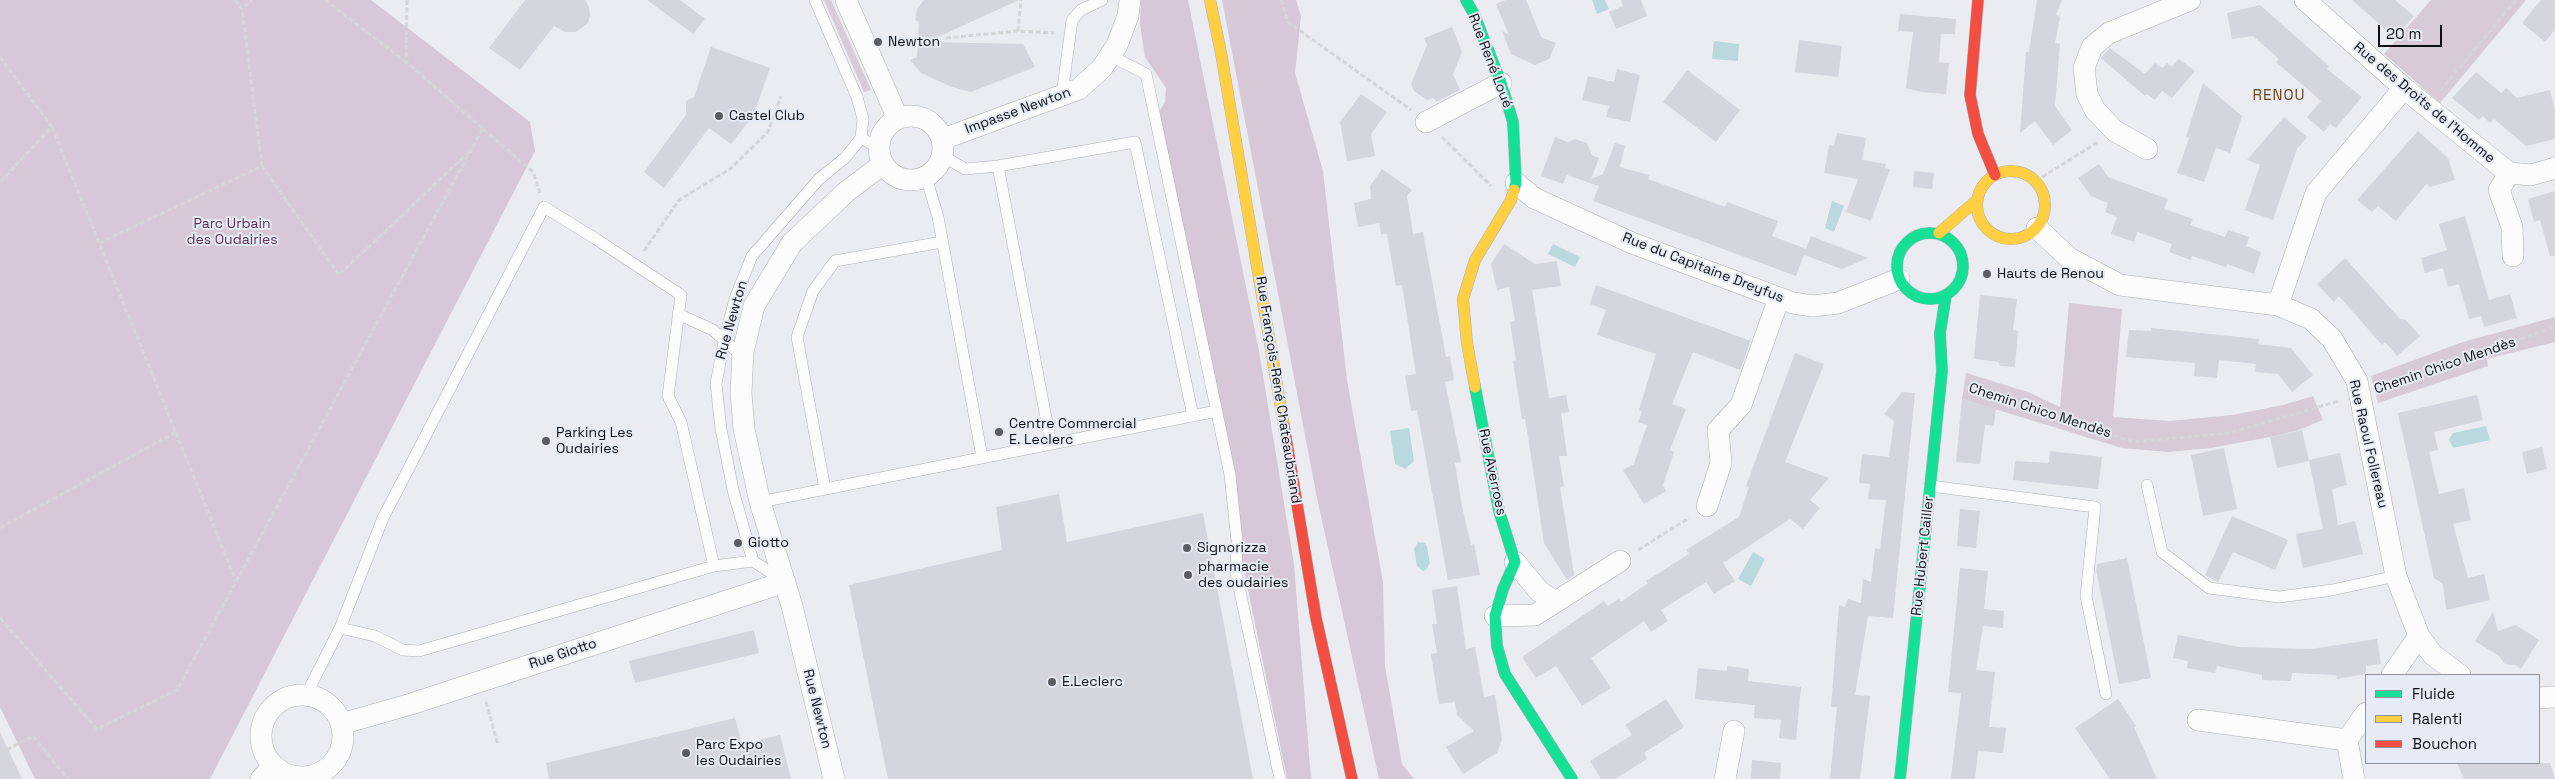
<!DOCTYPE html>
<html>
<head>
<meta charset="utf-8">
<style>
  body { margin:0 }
  #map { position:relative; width:2555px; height:779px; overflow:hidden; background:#eaecf2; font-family:"Space Grotesk",sans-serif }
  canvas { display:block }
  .legend { position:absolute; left:2365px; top:674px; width:175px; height:90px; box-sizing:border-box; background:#e6ebf5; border:1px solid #90939b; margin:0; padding:6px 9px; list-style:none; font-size:15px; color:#0e0f13 }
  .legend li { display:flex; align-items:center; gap:10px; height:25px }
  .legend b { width:25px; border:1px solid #90939b }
  .scale { position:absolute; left:2378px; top:25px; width:64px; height:22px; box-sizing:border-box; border:2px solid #0e0f13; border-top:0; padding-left:6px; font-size:15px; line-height:18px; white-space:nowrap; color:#0e0f13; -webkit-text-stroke:4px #e6ebf5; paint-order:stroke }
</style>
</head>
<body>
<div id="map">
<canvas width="2555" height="779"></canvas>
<ul class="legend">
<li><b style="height:6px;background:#16e098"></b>Fluide</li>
<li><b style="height:6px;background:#ffcf43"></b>Ralenti</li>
<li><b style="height:6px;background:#f24e42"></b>Bouchon</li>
</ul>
<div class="scale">20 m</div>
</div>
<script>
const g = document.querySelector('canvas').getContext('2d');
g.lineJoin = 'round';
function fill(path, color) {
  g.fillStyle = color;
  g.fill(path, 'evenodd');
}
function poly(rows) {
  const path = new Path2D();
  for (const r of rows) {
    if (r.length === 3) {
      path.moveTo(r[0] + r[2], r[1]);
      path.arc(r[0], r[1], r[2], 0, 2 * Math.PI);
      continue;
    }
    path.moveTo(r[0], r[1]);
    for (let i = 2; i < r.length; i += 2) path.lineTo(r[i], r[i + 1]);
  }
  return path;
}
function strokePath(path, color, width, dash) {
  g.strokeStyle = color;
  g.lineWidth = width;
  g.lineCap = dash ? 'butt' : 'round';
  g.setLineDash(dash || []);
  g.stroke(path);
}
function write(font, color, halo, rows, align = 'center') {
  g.font = font + ' "Space Grotesk",sans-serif';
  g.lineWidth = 4;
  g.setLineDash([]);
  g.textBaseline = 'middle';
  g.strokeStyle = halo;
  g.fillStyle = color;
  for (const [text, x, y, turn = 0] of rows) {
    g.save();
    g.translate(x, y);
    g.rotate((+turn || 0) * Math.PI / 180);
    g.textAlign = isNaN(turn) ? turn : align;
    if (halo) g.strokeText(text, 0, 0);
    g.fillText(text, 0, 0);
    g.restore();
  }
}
fill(poly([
  [824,0,831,0,871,90,864,92],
  [2431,0,2526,0,2440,103,2384,54],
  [2069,303,2122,309,2113,417,2170,421,2232,415,2283,405,2313,396,2323,420,2296,431,2270,437,2211,448,2168,452,2122,448,1962,399,1966,373,2028,392,2060,407],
  [2555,317,2555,342,2487,359,2488,366,2378,403,2371,376,2463,342]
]), '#d6cbd7');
fill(poly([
  [0,0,371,0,530,122,535,151,210,779,35,779,0,707],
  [1141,0,1188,0,1259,351,1294,564,1311,779,1287,779,1152,124,1165,102,1166,88,1145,57,1140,24],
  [1222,0,1296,0,1301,16,1295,73,1323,171,1347,380,1383,582,1385,666,1402,764,1414,779,1379,779,1317,498]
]), '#d7c8d8');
fill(poly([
  [1592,0,1605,0,1609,9,1597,14],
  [1714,41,1739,44,1738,61,1712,59],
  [1832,201,1844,206,1834,232,1825,228],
  [1553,244,1580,257,1575,267,1548,254],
  [2486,426,2490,440,2453,448,2449,440,2453,433],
  [1409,428,1414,461,1405,469,1395,464,1390,431],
  [1418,542,1425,543,1427,547,1430,563,1426,570,1423,571,1417,566,1414,549],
  [1753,552,1765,559,1751,586,1738,579]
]), '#b9d9dd');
fill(poly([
  [525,0,585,0,589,7,590,15,588,23,576,32,565,32,554,26,520,70,489,48],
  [647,0,680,0,705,19,693,34],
  [924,0,1019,0,927,42,1023,44,1035,67,971,92,952,87,921,73,910,60,917,57,919,22,915,20,917,9],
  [1506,0,1526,0,1541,37,1556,43,1549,59,1535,65,1511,54,1502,31,1509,35,1496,4],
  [1621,0,1641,0,1647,16,1616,29,1609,12,1623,6],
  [2037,0,2062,0,2056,15,2060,17,2055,43,2060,44,2055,106,2072,130,2053,145,2035,121,2020,133,2026,52,2029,52],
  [2352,0,2395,0,2414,16,2395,38],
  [2541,0,2555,0,2555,30,2545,42,2522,23],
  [2260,5,2329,66,2327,69,2362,97,2336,128,2330,124,2324,132,2307,117,2321,101,2276,62,2279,59,2253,36,2232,39,2227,13],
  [1900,14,1956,19,1955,34,1941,34,1939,62,1949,63,1946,94,1921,92,1906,88,1913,32,1898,31],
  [1452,27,1462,52,1453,74,1460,90,1436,102,1434,98,1427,100,1414,91,1411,84,1427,45,1424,38],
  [1799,40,1842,46,1838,77,1795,72],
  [711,47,770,68,753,116,731,144,709,128,664,188,644,172,686,115,686,101,694,97],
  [2110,48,2145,74,2155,63,2163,68,2167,63,2172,67,2179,59,2195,71,2172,98,2162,91,2155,100,2147,94,2145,96,2101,58],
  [1617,69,1640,75,1630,122,1606,117,1609,106,1582,100,1588,76,1614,82],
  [1687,70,1740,110,1716,142,1663,102],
  [2476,72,2501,93,2506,88,2517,98,2550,90,2555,110,2555,139,2526,146,2494,119,2490,123,2483,116,2479,120,2452,98],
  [2203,83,2242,116,2230,153,2216,148,2204,182,2177,173,2189,138,2186,137],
  [1361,94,1387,112,1371,134,1375,156,1347,161,1340,122],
  [2284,117,2307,137,2297,149,2273,220,2245,210,2260,165,2247,160],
  [2418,131,2448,158,2455,180,2429,187,2427,183,2396,221,2378,206,2372,212,2357,200],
  [1837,133,1866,138,1862,160,1886,164,1885,168,1890,169,1871,221,1846,212,1858,179,1824,173,1829,145,1834,146],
  [1555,137,1568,142,1575,139,1587,143,1592,155,1599,158,1591,179,1603,174,1615,143,1625,146,1620,167,1649,175,1648,179,1725,207,1727,202,1778,221,1772,236,1806,249,1811,236,1868,258,1842,269,1804,255,1796,276,1593,201,1599,186,1567,175,1563,184,1541,176],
  [2099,164,2108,177,2168,199,2164,209,2193,219,2190,225,2225,237,2228,230,2249,237,2246,246,2261,252,2254,274,2227,264,2226,267,2192,256,2191,260,2169,252,2172,244,2137,232,2134,242,2111,234,2117,217,2105,212,2108,203,2091,196,2078,178],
  [1382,169,1412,190,1407,196,1413,234,1423,232,1446,357,1450,356,1454,380,1445,382,1461,462,1455,463,1462,506,1471,545,1474,544,1480,575,1448,580,1417,410,1411,411,1405,376,1416,374,1402,285,1396,286,1387,234,1381,234,1379,223,1358,227,1354,203,1371,199,1370,186],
  [1914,171,1934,173,1932,189,1913,187],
  [2555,191,2555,256,2550,256,2540,220,2534,222,2528,199],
  [2465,216,2489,300,2510,294,2517,318,2484,327,2481,316,2469,319,2459,284,2448,287,2443,268,2425,273,2421,258,2447,250,2439,224],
  [1504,244,1535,264,1557,261,1561,286,1532,290,1549,398,1566,395,1569,412,1561,413,1567,456,1559,456,1564,486,1560,487,1574,575,1567,580,1544,543,1528,436,1525,419,1522,419,1513,361,1516,360,1510,322,1515,321,1509,287,1497,290,1491,264],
  [2345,258,2400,319,2406,320,2420,336,2397,356,2385,342,2382,345,2339,296,2334,302,2317,284],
  [1596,285,1751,341,1740,370,1693,352,1672,404,1686,409,1670,450,1674,452,1663,485,1666,491,1644,504,1623,470,1634,464,1647,425,1638,422,1642,411,1639,410,1656,354,1597,335,1606,310,1590,304],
  [1980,295,2017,299,2013,330,2018,331,2015,367,2000,366,1999,362,1974,359],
  [2151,328,2259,339,2258,344,2291,348,2313,375,2292,392,2278,374,2255,372,2256,364,2219,360,2217,378,2194,376,2195,363,2126,357,2129,330,2151,331],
  [1795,353,1824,364,1785,462,1829,478,1810,500,1820,508,1803,529,1790,519,1723,563,1735,581,1714,594,1706,582,1661,610,1668,621,1651,632,1644,621,1591,658,1611,688,1582,706,1556,666,1536,678,1522,657,1604,601,1608,606,1619,599,1621,602,1648,583,1646,581,1689,554,1686,550,1739,517,1749,487,1746,486],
  [1902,392,1915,393,1893,618,1868,616,1855,695,1870,696,1860,779,1830,779,1837,707,1831,707,1839,605,1845,607,1848,599,1861,603,1863,579,1871,582,1875,548,1880,549,1886,500,1868,499,1870,484,1859,483,1862,454,1889,457,1894,421,1884,414],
  [2477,395,2483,420,2434,432,2438,450,2429,452,2439,494,2464,488,2471,520,2453,524,2468,578,2484,574,2490,600,2446,610,2443,584,2434,578,2398,413],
  [1962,399,1996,409,1994,426,1985,425,1980,464,1956,462],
  [2302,430,2309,461,2277,468,2270,437],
  [2542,447,2547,469,2527,474,2522,452],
  [2224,448,2237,509,2203,516,2191,455],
  [2050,451,2102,457,2098,489,2013,480,2015,461,2049,463],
  [2340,453,2347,485,2332,489,2338,525,2355,521,2363,554,2303,568,2296,534,2323,529,2309,460],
  [1059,494,1067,542,1203,513,1253,779,888,779,849,585,1002,550,996,507],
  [1960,509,1980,511,1976,548,1957,546],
  [2232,516,2288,540,2275,570,2233,552,2218,582,2205,575],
  [2127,558,2151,678,2119,684,2096,570,2097,564],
  [1960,568,1988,571,1984,609,2004,611,2003,628,1983,626,1976,670,1995,672,1989,727,2006,728,2003,753,1978,751,1975,779,1951,779,1961,693,1948,692],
  [1457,586,1466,649,1475,647,1484,697,1495,695,1502,739,1497,753,1463,774,1446,747,1474,731,1457,715,1455,702,1439,704,1431,654,1437,653,1432,624,1437,624,1432,590],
  [2493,612,2498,631,2516,625,2539,640,2521,669,2515,665,2505,664,2499,656,2475,641],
  [754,630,759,653,635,683,629,661],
  [2178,635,2239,647,2311,649,2377,639,2381,664,2366,666,2366,674,2337,679,2336,675,2292,673,2291,681,2262,680,2262,675,2217,666,2215,673,2187,668,2188,661,2173,658],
  [1727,666,1749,669,1748,681,1801,687,1796,740,1779,738,1781,720,1754,718,1755,705,1695,699,1698,668,1727,671],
  [1666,699,1684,727,1644,753,1647,759,1615,779,1601,779,1590,761,1632,735,1625,725],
  [2118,699,2136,726,2134,727,2157,779,2110,779,2075,728],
  [735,718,742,744,780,735,791,779,549,779,546,763],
  [0,732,22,779,0,779],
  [1752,760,1781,763,1780,779,1751,779],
  [2457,763,2550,763,2555,779,2464,779]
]), '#d5d5dd');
const lane = poly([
  [1111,56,1146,74,1230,475,1237,541,1236,573,1280,779],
  [1062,95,1072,20,1081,10,1102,0],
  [861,138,879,148],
  [943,156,965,169,998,166,1051,444],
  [998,166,1135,142,1193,416],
  [926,177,938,217,982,457],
  [544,207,596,239,681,295,668,396,681,422,714,566,419,651,403,650,375,636,340,628,383,518,544,207],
  [678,314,713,330,743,357],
  [2147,485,2162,552,2209,588,2279,597,2332,590,2396,576],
  [1930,486,2095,507,2086,596,2106,694],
  [825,489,797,337,813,291,835,261,942,242],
  [760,502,1217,411],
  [714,566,753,561],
  [782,580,753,561,733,490,721,429,716,384,725,336,736,296,752,256,819,179,845,158,861,138,863,119,857,97,815,0],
  [306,695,340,628]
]);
const street = poly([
  [846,0,898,119],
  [2305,0,2404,88,2509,173,2531,175,2555,168],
  [911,148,32],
  [1426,122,1501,83],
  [943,139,1079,89,1102,68,1117,45,1128,16,1130,0],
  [2147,149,2115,131,2095,110,2087,94,2084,68,2092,47,2109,33,2190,0],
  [2509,173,2499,190,2512,227,2513,256],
  [1516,183,1534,198,1632,243,1793,303,1813,306,1838,303,1899,279],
  [2037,228,2069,258,2120,285,2278,305,2311,319,2332,339,2357,381,2396,576,2419,636,2433,655,2460,675],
  [2278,305,2316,193,2404,88],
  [1707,506,1721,463,1718,430,1741,405,1779,298],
  [1515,562,1539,591,1555,602],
  [1495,616,1535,615,1620,561],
  [2392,675,2419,636],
  [302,736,41],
  [2539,698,2555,697],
  [2198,720,2347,740],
  [341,724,411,704,785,582],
  [261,779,273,766],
  [834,779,792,606,760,502,744,429,741,393,743,352,754,306,792,243,846,192,883,164],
  [1725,779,1734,731],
  [2354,779,2347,740,2366,713]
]);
const fast = poly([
  [1466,0,1474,14,1501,83,1513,122,1516,183,1514,190],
  [1930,266,33],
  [1475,387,1499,511,1515,562,1503,589,1495,616,1497,646,1505,674,1572,779],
  [1900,779,1942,371,1940,333,1946,295]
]);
const slow = poly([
  [1210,0,1221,53,1284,426],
  [2011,205,34],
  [1939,233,1977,200],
  [1475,387,1467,343,1463,299,1475,260,1511,200,1514,190]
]);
const jam = poly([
  [1978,0,1970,95,1978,134,1995,175],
  [1284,426,1316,618,1352,779]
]);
strokePath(lane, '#aeb0b4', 12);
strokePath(street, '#aeb0b4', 22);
strokePath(fast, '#aeb0b4', 12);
strokePath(slow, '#aeb0b4', 12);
strokePath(jam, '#aeb0b4', 12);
strokePath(poly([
  [235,0,242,9,252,0],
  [325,0,406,62],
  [407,0,406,62,533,172,540,193],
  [1281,0,1288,22,1411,110],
  [1018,31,1021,0],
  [946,38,1018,31,1054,33],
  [0,57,52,127,0,182],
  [2440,91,2516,0],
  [52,127,236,581],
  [1442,137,1491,186],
  [262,166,339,275,469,152],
  [2036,181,2098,142],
  [99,243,262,166,242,9],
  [644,251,679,200,730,169,768,132,781,96],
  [1964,386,2134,442,2229,433,2339,401],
  [2379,389,2555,327],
  [0,528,176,432],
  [1638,550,1689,518],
  [0,618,97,729,177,690,483,128],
  [486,702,498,745],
  [0,753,33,736,68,779]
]), '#d5d5d7', 3, [5, 2.5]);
strokePath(lane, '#fcfcfd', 11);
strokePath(street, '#fcfcfd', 21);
strokePath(fast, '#16e098', 11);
strokePath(slow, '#ffcf43', 11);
strokePath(jam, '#f24e42', 11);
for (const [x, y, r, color] of [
  [878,42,5,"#5b5c61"],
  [719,116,5,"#5b5c61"],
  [1987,274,5,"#5b5c61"],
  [999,432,5,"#5b5c61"],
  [546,441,5,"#5b5c61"],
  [738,543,5,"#5b5c61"],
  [1187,548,5,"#5b5c61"],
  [1188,575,5,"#5b5c61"],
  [1052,682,5,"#5b5c61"],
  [686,753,5,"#5b5c61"]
]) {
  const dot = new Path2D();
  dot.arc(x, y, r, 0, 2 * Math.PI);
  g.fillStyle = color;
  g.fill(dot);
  strokePath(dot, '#e6ebf5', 2);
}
write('14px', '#0e0f13', '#e6ebf5', [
  ["Newton",888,42],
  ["Castel Club",729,116],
  ["Hauts de Renou",1997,274],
  ["Centre Commercial",1009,424],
  ["E. Leclerc",1009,440],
  ["Parking Les",556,433],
  ["Oudairies",556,449],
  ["Giotto",748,543],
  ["Signorizza",1197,548],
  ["pharmacie",1198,567],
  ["des oudairies",1198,583],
  ["E.Leclerc",1062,682],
  ["Parc Expo",696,745],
  ["les Oudairies",696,761]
], 'left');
write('14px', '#0e0f13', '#e6ebf5', [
  ["Rue René Loué",1490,61,69],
  ["Rue des Droits de l'Homme",2424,103,40],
  ["Impasse Newton",1018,111,-20],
  ["Rue du Capitaine Dreyfus",1703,268,21],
  ["Rue Newton",732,320,-74],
  ["Chemin Chico Mendès",2445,366,-19],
  ["Rue François-René Chateaubriand",1278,390,81],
  ["Chemin Chico Mendès",2040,411,18],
  ["Rue Raoul Follereau",2368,444,77],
  ["Rue Averroes",1492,472,78],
  ["Rue Hubert Cailler",1923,556,-84],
  ["Rue Giotto",563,654,-18],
  ["Rue Newton",817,709,76]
]);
write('14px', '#5b3255', '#e6ebf5', [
  ["Parc Urbain",232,224],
  ["des Oudairies",232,240]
]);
g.letterSpacing = '1px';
write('15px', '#6b4715', '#e6ebf5', [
  ["RENOU",2279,96]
]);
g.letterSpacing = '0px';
</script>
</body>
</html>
